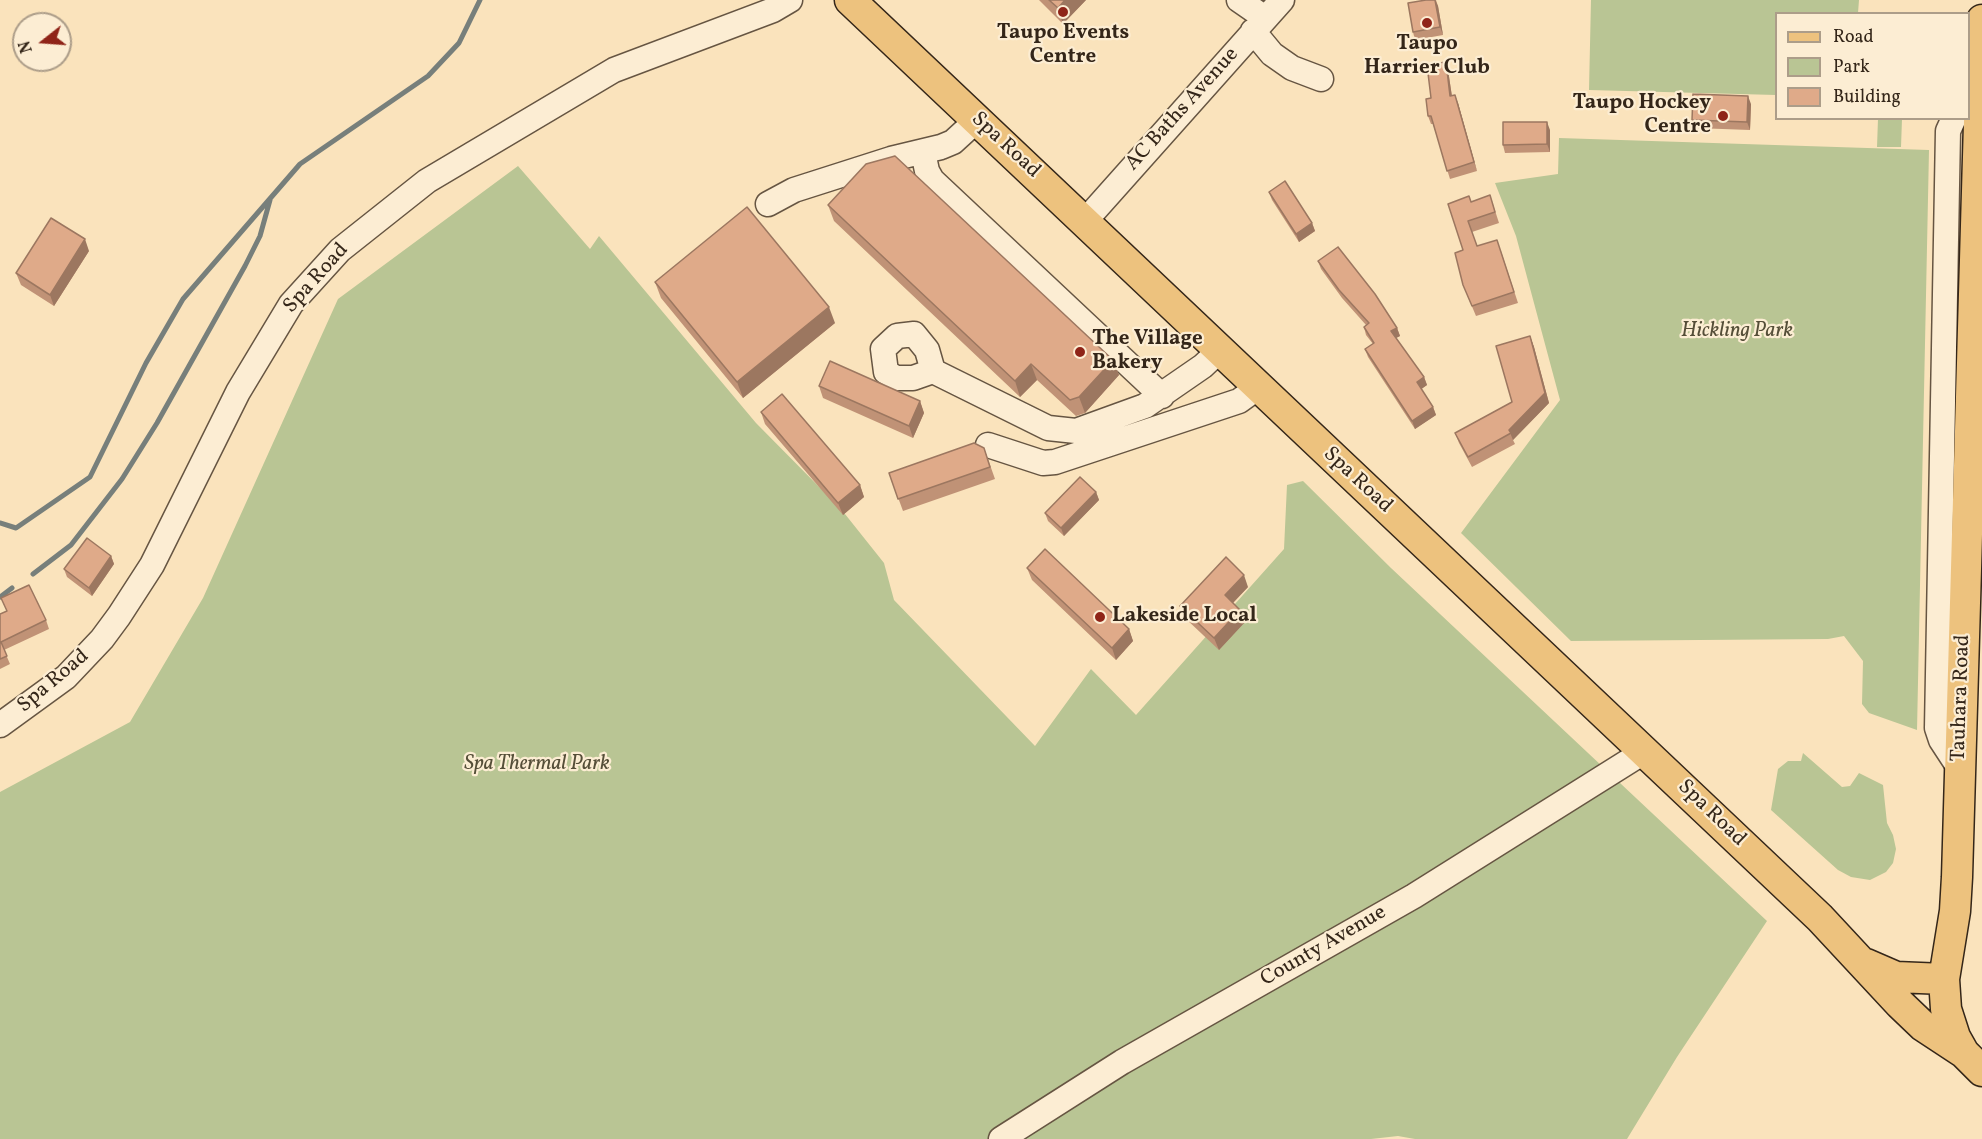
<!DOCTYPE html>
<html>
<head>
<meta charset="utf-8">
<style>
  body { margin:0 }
  #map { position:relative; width:1982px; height:1139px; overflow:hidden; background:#fae3bc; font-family:Vollkorn,serif }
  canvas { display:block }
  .legend { position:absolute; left:1775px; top:12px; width:195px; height:108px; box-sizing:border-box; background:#fcedd3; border:2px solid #ac9d89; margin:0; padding:8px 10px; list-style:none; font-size:18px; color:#342619 }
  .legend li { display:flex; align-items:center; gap:12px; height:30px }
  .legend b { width:30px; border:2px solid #ac9d89 }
  .north { position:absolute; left:12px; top:12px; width:60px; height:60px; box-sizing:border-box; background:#fcedd3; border:2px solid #ac9d89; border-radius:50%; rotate:253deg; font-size:16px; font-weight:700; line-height:24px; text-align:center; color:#342619 }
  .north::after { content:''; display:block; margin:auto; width:21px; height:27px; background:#8f2418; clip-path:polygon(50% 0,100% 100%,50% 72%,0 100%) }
</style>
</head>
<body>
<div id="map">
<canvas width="1982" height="1139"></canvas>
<ul class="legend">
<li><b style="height:8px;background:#edc27e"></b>Road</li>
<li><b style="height:16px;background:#b9c594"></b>Park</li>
<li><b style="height:16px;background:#dfaa89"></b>Building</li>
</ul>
<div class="north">N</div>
</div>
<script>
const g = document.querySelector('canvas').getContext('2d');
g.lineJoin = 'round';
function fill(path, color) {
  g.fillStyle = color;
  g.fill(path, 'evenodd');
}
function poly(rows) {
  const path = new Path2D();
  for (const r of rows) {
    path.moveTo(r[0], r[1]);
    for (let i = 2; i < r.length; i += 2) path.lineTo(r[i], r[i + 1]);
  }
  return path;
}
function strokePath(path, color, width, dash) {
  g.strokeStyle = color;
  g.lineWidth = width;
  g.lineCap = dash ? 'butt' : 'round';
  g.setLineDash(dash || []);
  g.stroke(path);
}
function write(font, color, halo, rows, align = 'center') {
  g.font = font + ' Vollkorn,serif';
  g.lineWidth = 4.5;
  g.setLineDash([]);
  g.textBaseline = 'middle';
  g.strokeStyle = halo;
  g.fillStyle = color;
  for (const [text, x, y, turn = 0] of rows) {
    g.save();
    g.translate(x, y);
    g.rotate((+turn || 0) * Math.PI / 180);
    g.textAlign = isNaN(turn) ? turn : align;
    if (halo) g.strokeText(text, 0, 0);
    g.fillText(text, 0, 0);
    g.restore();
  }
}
fill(poly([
  [1591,0,1859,0,1858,13,1776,14,1776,95,1589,90],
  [1878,119,1902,119,1901,147,1877,147],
  [1559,138,1929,150,1917,730,1869,713,1862,704,1863,661,1844,636,1828,639,1571,641,1461,533,1560,400,1516,236,1495,183,1558,174],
  [518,166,590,249,599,236,756,423,841,509,884,563,894,600,1035,746,1091,669,1136,715,1284,549,1287,485,1303,481,1391,568,1767,921,1677,1057,1627,1139,1415,1139,1398,1136,1371,1139,0,1139,0,792,130,722,203,598,338,299],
  [1803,753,1842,787,1850,786,1859,773,1883,785,1887,823,1893,835,1896,849,1893,863,1886,872,1870,880,1851,877,1838,870,1771,810,1778,769,1788,761,1801,761]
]), '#b9c594');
strokePath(poly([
  [0,523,16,528,90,477,146,363,183,299,300,164,428,76,459,43,480,0],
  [33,574,71,545,122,479,157,423,245,266,260,236,270,200],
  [0,597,12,588]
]), '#777f7b', 5);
const minor = poly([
  [1239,0,1265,18],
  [1253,31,1272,54,1292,68,1321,79],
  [1954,118,1948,131,1937,728,1941,740,1960,769],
  [923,152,927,171,932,180,1162,396],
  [768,204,794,190,891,159,941,147,953,142,977,120],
  [1085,221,1282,0],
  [933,371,927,350,914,334,897,336,883,349,886,372,896,378,913,378,933,371,1048,428,1076,431,1145,406,1203,366,1220,350],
  [988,445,1043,463,1055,462,1239,401,1257,388],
  [0,725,66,677,102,639,119,616,152,565,238,392,291,304,340,250,427,181,614,70,773,10,790,0],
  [1001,1139,1122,1062,1414,896,1634,758,1642,748]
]);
const major = poly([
  [850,0,1820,918,1900,1004,1923,1026,1964,1053,1982,1071],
  [1866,964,1896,977,1944,979],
  [1964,1053,1955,1037,1946,1009,1944,979,1955,911,1957,877,1982,20]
]);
strokePath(minor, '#665542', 27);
strokePath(major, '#342619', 33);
strokePath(minor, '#fcedd3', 24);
strokePath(major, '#edc27e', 30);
fill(poly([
  [1039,0,1086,0,1063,24],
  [1436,0,1438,6,1443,35,1415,40,1413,32],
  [1446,62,1448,70,1452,96,1458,103,1477,171,1450,179,1433,124,1431,124,1428,116,1431,98],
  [1751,104,1750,130,1695,128,1692,120],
  [1550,130,1550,152,1505,153,1503,145],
  [1269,192,1312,223,1315,231,1299,242,1272,200],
  [1490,195,1499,223,1472,232,1477,246,1501,251,1518,303,1476,316,1463,285,1463,250,1471,202],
  [828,205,1113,360,1119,375,1085,413,1076,416,1037,380,1020,397,834,221],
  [89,251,54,306,21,285,16,273],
  [1318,261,1397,328,1400,336,1396,338,1424,377,1427,385,1421,389,1433,407,1436,415,1415,429,1368,357,1365,349,1373,344,1366,335,1364,327,1366,325,1342,298,1321,269],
  [655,282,835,323,743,398,661,298],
  [1530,336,1534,347,1549,403,1513,440,1515,444,1472,467,1459,443,1455,433,1512,402],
  [819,386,920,401,924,413,913,438,823,398],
  [761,412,860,485,864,497,843,515,765,424],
  [984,448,995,479,903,511,889,473],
  [1096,492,1099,500,1064,536,1048,521,1045,513],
  [111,556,114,564,92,596,67,577,64,569],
  [1027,568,1129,629,1133,641,1116,660,1032,580],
  [1248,587,1233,603,1240,610,1245,622,1219,650,1185,618,1180,606],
  [1,598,46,620,49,629,4,650,10,664,0,669,0,614,7,611]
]), '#c09276');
fill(poly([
  [1065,0,1086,0,1063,24,1058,8],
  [1435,0,1438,6,1443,35,1440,27],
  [1446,62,1448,70,1453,104,1450,96],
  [1455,95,1458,103,1477,171,1474,162],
  [1748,96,1751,104,1750,130,1747,122],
  [1547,122,1550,130,1550,152,1547,144],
  [1312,223,1315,231,1299,242,1296,234],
  [85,239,89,251,54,306,50,295],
  [829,307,835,323,743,398,737,382],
  [1397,328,1400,336,1394,339,1391,331],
  [1530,336,1534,347,1549,403,1513,440,1509,430],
  [1113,360,1119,375,1085,413,1079,397],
  [1031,364,1037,380,1020,397,1015,381],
  [1424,377,1427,385,1420,390,1417,382],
  [920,401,924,413,913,438,909,426],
  [1433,407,1436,415,1415,429,1412,421],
  [860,485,864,497,843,515,838,503],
  [1096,492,1099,500,1064,536,1061,528],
  [111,556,114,564,92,596,89,588],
  [1244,575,1248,587,1229,607,1225,595],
  [1240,610,1245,622,1219,650,1214,638],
  [1129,629,1133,641,1116,660,1112,648]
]), '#9c7760');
const building = poly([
  [1049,0,1065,0,1058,8,1049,0],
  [1426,0,1435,0,1440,27,1413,32,1408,3,1426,0],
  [1446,62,1450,96,1455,95,1474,162,1447,171,1431,116,1428,116,1426,99,1431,98,1427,65,1446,62],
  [1693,94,1748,96,1747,122,1692,120,1693,94],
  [1503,122,1547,122,1547,144,1503,145,1503,122],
  [895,156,1113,360,1079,397,1070,400,1031,364,1015,381,828,205,866,164,895,156],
  [1285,181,1312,223,1296,234,1269,192,1285,181],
  [1490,195,1495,212,1468,221,1477,246,1497,240,1514,292,1472,306,1463,285,1455,253,1463,250,1448,204,1469,196,1471,202,1490,195],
  [747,207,829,307,737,382,655,282,747,207],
  [51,218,85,239,50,295,16,273,51,218],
  [1338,247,1375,294,1397,328,1391,331,1424,377,1417,382,1433,407,1412,421,1365,349,1374,343,1364,327,1369,323,1339,290,1318,261,1338,247],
  [1530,336,1545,393,1509,430,1511,433,1468,457,1455,433,1512,402,1496,346,1530,336],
  [830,361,920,401,909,426,819,386,830,361],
  [782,394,860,485,838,503,761,412,782,394],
  [974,443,984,448,990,467,898,499,889,473,974,443],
  [1080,477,1096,492,1061,528,1045,513,1080,477],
  [87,538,111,556,89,588,64,569,87,538],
  [1045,549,1129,629,1112,648,1027,568,1045,549],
  [1226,557,1244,575,1225,595,1240,610,1214,638,1180,606,1226,557],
  [29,585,46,620,1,642,7,656,0,659,0,614,7,611,1,598,29,585]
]);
fill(building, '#dfaa89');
strokePath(building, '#9c7760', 1.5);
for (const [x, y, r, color] of [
  [1063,12,6,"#8f2418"],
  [1427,23,6,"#8f2418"],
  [1723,116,6,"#8f2418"],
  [1080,352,6,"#8f2418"],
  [1100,617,6,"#8f2418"]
]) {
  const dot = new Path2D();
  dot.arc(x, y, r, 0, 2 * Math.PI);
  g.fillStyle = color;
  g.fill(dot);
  strokePath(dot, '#fcedd3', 2);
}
write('bold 21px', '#342619', '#fcedd3', [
  ["Taupo Events",1063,34],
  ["Centre",1063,58],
  ["Taupo",1427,45],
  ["Harrier Club",1427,69],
  ["Taupo Hockey",1711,104,"right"],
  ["Centre",1711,128,"right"],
  ["The Village",1092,340,"left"],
  ["Bakery",1092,364,"left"],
  ["Lakeside Local",1112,617,"left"]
]);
write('21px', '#342619', '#fcedd3', [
  ["AC Baths Avenue",1183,110,-48],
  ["Spa Road",1005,146,43],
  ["Spa Road",317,279,-48],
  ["Spa Road",1357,481,43],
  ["Spa Road",54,682,-40],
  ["Tauhara Road",1962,698,-88],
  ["Spa Road",1711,814,44],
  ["County Avenue",1324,947,-30]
]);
write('italic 21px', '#554e38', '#fcedd3', [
  ["Hickling Park",1737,332],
  ["Spa Thermal Park",537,765]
]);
</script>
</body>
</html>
